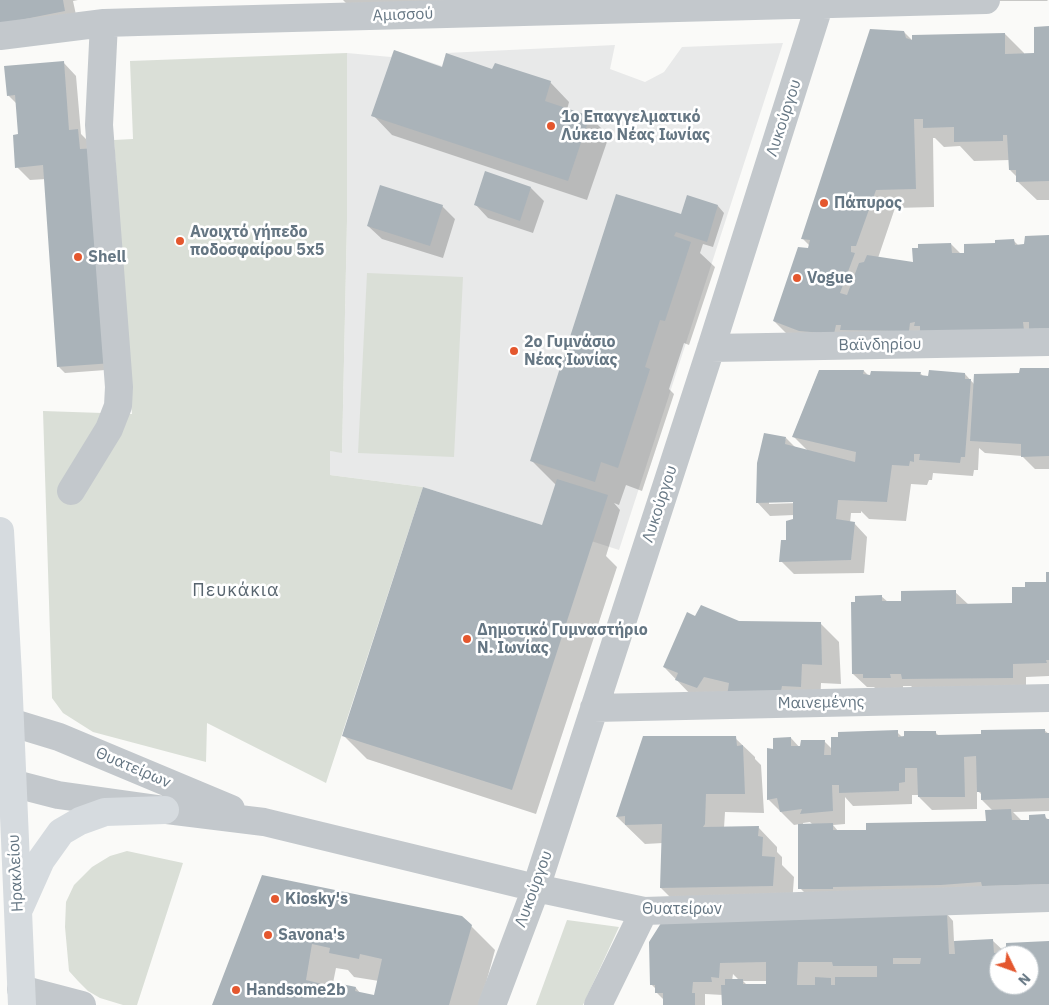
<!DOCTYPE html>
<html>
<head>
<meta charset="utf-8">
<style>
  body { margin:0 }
  #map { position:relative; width:1049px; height:1005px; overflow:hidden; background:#fafaf8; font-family:"IBM Plex Sans",sans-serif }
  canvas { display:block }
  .north { position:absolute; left:989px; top:945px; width:50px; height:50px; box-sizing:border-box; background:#fff; border:1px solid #c1c8cd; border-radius:50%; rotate:132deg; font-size:14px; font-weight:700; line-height:20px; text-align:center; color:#657683 }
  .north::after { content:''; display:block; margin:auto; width:18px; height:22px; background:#e4572e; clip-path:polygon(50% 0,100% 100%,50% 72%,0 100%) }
</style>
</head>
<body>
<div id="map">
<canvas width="1049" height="1005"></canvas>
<div class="north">N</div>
</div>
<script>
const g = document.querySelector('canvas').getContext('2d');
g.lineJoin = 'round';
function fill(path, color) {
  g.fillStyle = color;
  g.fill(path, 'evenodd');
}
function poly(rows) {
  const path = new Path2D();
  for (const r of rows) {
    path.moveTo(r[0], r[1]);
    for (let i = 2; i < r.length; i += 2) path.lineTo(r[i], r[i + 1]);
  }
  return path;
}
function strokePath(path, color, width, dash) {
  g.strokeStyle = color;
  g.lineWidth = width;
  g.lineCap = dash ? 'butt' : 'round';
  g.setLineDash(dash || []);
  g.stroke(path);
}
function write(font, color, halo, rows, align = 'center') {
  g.font = font + ' "IBM Plex Sans",sans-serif';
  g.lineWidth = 5;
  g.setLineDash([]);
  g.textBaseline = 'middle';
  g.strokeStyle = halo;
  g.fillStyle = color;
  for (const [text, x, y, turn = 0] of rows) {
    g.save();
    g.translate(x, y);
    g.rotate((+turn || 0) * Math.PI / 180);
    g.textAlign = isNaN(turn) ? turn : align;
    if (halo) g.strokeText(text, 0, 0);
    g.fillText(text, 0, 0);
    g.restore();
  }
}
fill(poly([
  [783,43,619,550,423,487,330,475,330,451,342,452,347,221,347,53,391,57,394,50,442,66,446,53,615,45,610,69,645,82,664,72,682,47]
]), '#e8e9e9');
fill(poly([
  [347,53,347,221,342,453,330,451,330,475,423,487,326,783,207,723,206,762,93,732,63,713,52,698,43,411,132,414,114,140,133,139,130,61],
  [367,273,463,277,454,457,358,453],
  [127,851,183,863,137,1005,123,1005,100,998,88,991,78,981,69,971,65,927,66,902,74,885,92,867,110,856],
  [567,920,619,927,583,1005,536,1005]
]), '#dadfd7');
fill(poly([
  [0,0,78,0,73,1,78,24,9,38],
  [343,0,456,0,456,1,349,6],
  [975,0,1048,0,1047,1,977,1],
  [1049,28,1049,200,1037,200,1017,181,1017,177,1010,170,1010,160,974,161,960,146,944,147,935,138,933,138,934,207,895,208,878,258,912,263,951,244,961,254,997,244,1014,241,1019,246,1049,236,1049,341,787,334,774,321,809,249,810,246,803,239,904,32,913,41,1005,34,1024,53,1024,55,1035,55],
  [63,62,76,76,81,134,91,144,119,369,65,373,58,366,46,179,30,180,17,167,19,136,17,104,8,95],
  [443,68,493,71,550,82,569,102,567,110,590,117,609,136,587,200,392,135,373,115],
  [531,188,544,201,533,233,488,218,475,204],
  [442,206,455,219,443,258,382,239,368,226],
  [718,206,724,213,713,247,703,244,700,253,715,267,689,345,684,343,669,389,674,394,642,491,626,485,619,505,614,503,620,510,606,556,617,567,536,814,367,759,343,735,547,528,556,485,532,461,682,216],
  [1049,369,1049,469,1035,469,1022,456,985,453,979,448,978,470,974,470,973,476,933,473,932,480,929,480,927,485,911,484,906,521,869,519,861,511,861,513,851,513,850,523,854,523,867,537,864,573,794,574,781,561,794,520,794,515,770,516,757,502,786,438,796,448,809,452,793,436,819,371,864,371,869,376,920,373,924,377,965,374,974,384],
  [799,500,799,503,769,504,769,501],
  [1049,573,1049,676,1026,677,1026,690,916,691,911,686,903,686,903,691,878,691,874,687,867,687,853,674,881,596,888,602,903,602,955,592,969,605,1014,604,1027,588,1047,583],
  [696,618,739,622,820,623,839,642,841,684,821,683,820,705,695,699,664,667],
  [1044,730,1049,734,1049,811,1013,812,1022,821,1030,821,1044,816,1049,820,1049,897,813,901,800,888,800,824,794,825,768,799,775,750,791,738,801,749,824,741,832,749,897,732,903,738,935,732,940,737],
  [977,790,982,795,982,800,993,811,987,823,867,831,838,831,833,825,845,824,845,797,853,806,912,804,912,795,919,795,919,797,932,810,977,809],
  [810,822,813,825,803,825,803,823],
  [735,738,755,757,755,759,761,765,764,813,725,812,724,828,758,827,777,847,777,852,782,857,782,865,794,877,792,905,680,907,661,888,663,843,645,844,617,817],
  [263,876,471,926,495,950,480,1005,214,1005],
  [336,968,348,970,354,977,379,981,375,997,361,994,356,988,333,983],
  [947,914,953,921,954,942,993,941,1007,954,1049,943,1049,1005,723,1005,723,995,705,994,705,1005,664,1005,664,1000,656,992,656,989,651,984,651,942],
  [999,955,1029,955,1029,985,999,985],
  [733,974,740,981,732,981],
  [743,981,767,981,767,985,748,986]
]), '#0003');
fill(poly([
  [0,0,63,0,65,11,0,24],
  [1049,26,1049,181,1016,182,1016,170,1009,170,1007,135,1003,135,1003,141,954,142,954,127,923,128,923,119,914,119,916,189,876,190,856,246,851,246,851,252,855,253,840,293,847,295,859,263,864,262,867,255,913,262,912,248,918,248,918,244,951,243,952,253,964,253,964,244,995,243,995,240,1014,239,1015,245,1024,244,1025,236,1049,235,1049,328,1029,329,1029,322,1023,322,1024,330,920,333,920,326,914,326,915,322,910,323,909,331,840,330,841,325,836,325,834,334,799,331,773,321,798,247,808,248,810,240,801,239,870,29,904,31,906,38,912,40,912,35,1005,33,1005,54,1034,53,1034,27],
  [394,50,442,67,446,53,492,69,495,63,551,81,545,101,590,116,568,181,371,116],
  [64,61,69,130,78,129,80,149,99,148,113,363,57,367,43,165,15,168,13,135,18,134,15,95,7,96,4,66],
  [485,171,531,187,520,221,474,205],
  [380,185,443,205,430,246,367,226],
  [616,194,681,214,687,195,718,205,707,242,676,232,674,236,691,242,665,321,660,320,645,367,650,369,618,468,601,462,595,482,530,461],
  [1020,368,1049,368,1049,456,1021,457,1021,444,970,441,974,374,1019,373],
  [819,370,864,370,863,374,870,375,871,371,921,372,920,375,928,376,929,370,965,373,965,379,971,379,965,457,961,457,960,463,919,460,920,454,914,454,914,462,910,461,909,466,892,465,887,502,838,500,836,519,855,522,851,560,779,562,781,540,786,540,786,521,793,519,793,502,756,503,757,463,764,433,786,437,785,444,855,462,856,452,792,437],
  [557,479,608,495,512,790,342,736,423,487,542,525],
  [1046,572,1049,572,1049,660,1046,660,1047,663,1013,664,1013,678,902,679,901,674,890,674,891,678,863,678,863,674,852,674,851,602,855,602,855,596,882,595,882,601,901,601,901,591,956,590,956,604,1012,603,1012,587,1025,587,1025,582,1046,582],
  [701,605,739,621,821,622,822,665,802,664,801,687,782,686,781,691,727,696,729,683,704,677,697,688,675,680,678,673,663,667,687,612,695,616],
  [1045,729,1045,733,1049,733,1049,798,981,800,981,792,977,792,976,756,964,757,965,797,918,797,917,768,905,768,905,782,899,783,899,791,839,793,839,785,832,785,833,811,800,814,802,809,780,812,777,798,767,800,767,748,773,749,773,738,791,737,791,746,800,746,801,740,825,740,824,755,831,755,831,737,838,737,838,732,898,730,898,737,904,736,904,731,936,731,936,735,981,734,981,730],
  [643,736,736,736,737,746,743,745,745,794,706,794,705,824,703,827,759,826,758,836,763,837,762,856,775,857,773,886,660,888,662,824,625,825,625,816,616,817],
  [1011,809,1012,820,1029,820,1029,815,1045,814,1046,819,1049,819,1049,884,982,886,981,882,941,885,833,887,833,889,798,889,798,824,833,823,833,830,866,830,866,823,986,821,985,810],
  [262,875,462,916,472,925,449,1005,212,1005],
  [312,944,330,948,329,953,359,959,360,954,382,959,374,995,355,991,356,987,327,981,326,985,306,980],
  [947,913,949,954,955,954,954,941,993,939,994,953,1006,952,1006,943,1049,941,1049,1005,722,1005,721,985,725,985,725,979,743,979,743,984,766,984,766,962,720,963,719,978,711,977,712,982,693,982,692,993,695,993,695,1005,663,1005,663,993,655,993,655,985,650,985,649,942,663,920],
  [999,955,1029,955,1029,985,999,985],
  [893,958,921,958,920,964,893,964],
  [798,962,832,962,833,966,877,966,877,977,835,977,835,985,831,985,831,978,815,977,815,985,797,985]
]), '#aab3b9');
strokePath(poly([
  [0,36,104,23,138,22,986,0],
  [711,348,1049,342],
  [71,491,109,429,118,406,119,387,99,125,104,23],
  [594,708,1049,698],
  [0,719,59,737,231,809],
  [0,780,58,795,165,810,264,822,536,888,644,911,1049,898],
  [21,989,82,1005],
  [492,1005,536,888,711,348,821,0],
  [598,1005,644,911]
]), '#c3c8cc', 28);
strokePath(poly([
  [0,531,8,675,22,1005],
  [20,907,41,860,61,832,80,821,105,812,165,810]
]), '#d6dbdf', 28);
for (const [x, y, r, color] of [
  [551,126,5,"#e4572e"],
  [824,203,5,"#e4572e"],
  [180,241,5,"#e4572e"],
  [78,257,5,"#e4572e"],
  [797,278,5,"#e4572e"],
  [514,351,5,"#e4572e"],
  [467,639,5,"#e4572e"],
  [275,899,5,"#e4572e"],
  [268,935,5,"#e4572e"],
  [236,990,5,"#e4572e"]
]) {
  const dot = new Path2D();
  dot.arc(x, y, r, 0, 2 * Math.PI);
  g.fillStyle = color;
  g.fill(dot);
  strokePath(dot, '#fff', 2);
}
write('16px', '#657683', '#fff', [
  ["Αμισσού",403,15,-2],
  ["Λυκούργου",784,118,-72],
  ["Βαϊνδηρίου",880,345,-1],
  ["Λυκούργου",660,504,-72],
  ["Μαινεμένης",821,703,-1],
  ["Θυατείρων",133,768,23],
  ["Ηρακλείου",16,873,-93],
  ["Λυκούργου",534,889,-70],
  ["Θυατείρων",682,909]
]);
write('bold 16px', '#657683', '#fff', [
  ["1ο Επαγγελματικό",561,117],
  ["Λύκειο Νέας Ιωνίας",561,135],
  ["Πάπυρος",834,203],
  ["Ανοιχτό γήπεδο",190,232],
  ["ποδοσφαίρου 5x5",190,250],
  ["Shell",88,257],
  ["Vogue",807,278],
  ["2ο Γυμνάσιο",524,342],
  ["Νέας Ιωνίας",524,360],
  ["Δημοτικό Γυμναστήριο",477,630],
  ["Ν. Ιωνίας",477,648],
  ["Kiosky's",285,899],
  ["Savona's",278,935],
  ["Handsome2b",246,990]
], 'left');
g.letterSpacing = '1px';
write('18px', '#57646e', '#fff', [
  ["Πευκάκια",236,591]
]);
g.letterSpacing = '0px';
</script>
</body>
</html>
